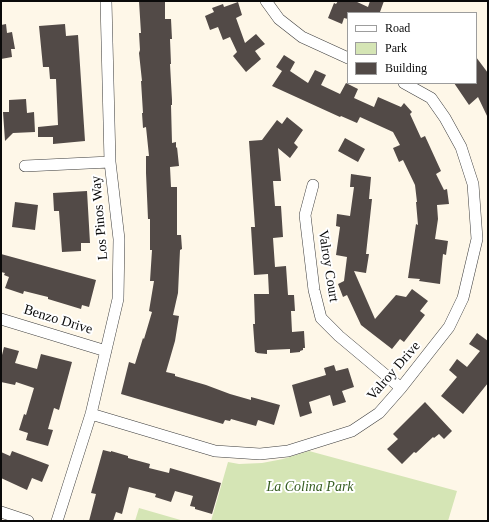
<!DOCTYPE html>
<html>
<head>
<meta charset="utf-8">
<style>
  body { margin:0 }
  #map { position:relative; width:489px; height:522px; overflow:hidden; background:#fef7e8; font-family:Georgia,serif }
  canvas { display:block }
  .frame { position:absolute; inset:0; border:2px solid #0a0a0a; pointer-events:none }
  .legend { position:absolute; left:347px; top:12px; width:130px; height:72px; box-sizing:border-box; background:#fff; border:1px solid #9d9d9d; margin:0; padding:5px 7px; list-style:none; font-size:12px; color:#0a0a0a }
  .legend li { display:flex; align-items:center; gap:8px; height:20px }
  .legend b { width:20px; border:1px solid #9d9d9d }
</style>
</head>
<body>
<div id="map">
<canvas width="489" height="522"></canvas>
<div class="frame"></div>
<ul class="legend">
<li><b style="height:5px;background:#fff"></b>Road</li>
<li><b style="height:11px;background:#d5e5b5"></b>Park</li>
<li><b style="height:11px;background:#524a47"></b>Building</li>
</ul>
</div>
<script>
const g = document.querySelector('canvas').getContext('2d');
g.lineJoin = 'round';
function fill(path, color) {
  g.fillStyle = color;
  g.fill(path, 'evenodd');
}
function poly(rows) {
  const path = new Path2D();
  for (const r of rows) {
    path.moveTo(r[0], r[1]);
    for (let i = 2; i < r.length; i += 2) path.lineTo(r[i], r[i + 1]);
  }
  return path;
}
function strokePath(path, color, width, dash) {
  g.strokeStyle = color;
  g.lineWidth = width;
  g.lineCap = dash ? 'butt' : 'round';
  g.setLineDash(dash || []);
  g.stroke(path);
}
function write(font, color, halo, rows, align = 'center') {
  g.font = font + ' Georgia,serif';
  g.lineWidth = 4;
  g.setLineDash([]);
  g.textBaseline = 'middle';
  g.strokeStyle = halo;
  g.fillStyle = color;
  for (const [text, x, y, turn = 0] of rows) {
    g.save();
    g.translate(x, y);
    g.rotate((+turn || 0) * Math.PI / 180);
    g.textAlign = isNaN(turn) ? turn : align;
    if (halo) g.strokeText(text, 0, 0);
    g.fillText(text, 0, 0);
    g.restore();
  }
}
fill(poly([
  [309,451,457,491,448,521,211,521,228,462,239,464,262,463,283,459],
  [139,508,184,521,135,521]
]), '#d5e5b5');
fill(poly([
  [139,1,165,1,165,19,171,19,172,39,170,39,171,64,170,64,172,100,172,105,171,105,172,143,176,142,176,148,177,147,179,166,170,167,171,187,177,187,177,235,181,235,182,249,180,250,178,293,173,315,179,316,175,341,166,372,175,374,175,376,206,385,230,394,251,400,251,397,280,405,274,425,258,420,256,426,231,419,230,421,225,420,223,424,121,394,129,362,135,364,143,338,144,339,152,312,149,311,154,281,150,281,152,250,150,250,150,219,148,219,146,173,146,156,149,156,146,127,143,128,142,113,143,113,141,81,142,81,139,53,140,50,139,33,141,33],
  [338,1,355,1,368,7,370,1,384,1,380,12,382,13,348,13,348,19,344,18,342,24,328,18,334,3,336,4],
  [238,2,242,15,236,18,245,43,256,34,265,44,255,51,261,59,246,72,233,56,237,52,230,37,223,40,218,27,210,30,205,16,214,12,212,8,223,4,224,7],
  [6,24,7,33,12,32,15,49,11,49,12,57,1,59,1,25],
  [65,24,66,36,78,35,85,141,53,144,53,137,38,137,38,127,58,125,56,79,50,79,49,67,43,67,39,26],
  [284,55,295,62,290,71,308,83,315,70,326,75,321,85,340,94,346,83,358,89,354,98,374,107,378,97,401,107,404,103,412,112,410,114,421,138,425,136,441,171,436,174,444,190,447,189,449,204,437,205,438,219,435,239,448,241,446,255,443,254,440,284,419,281,420,279,408,278,416,224,418,225,416,202,417,202,415,185,403,160,399,162,393,148,400,145,393,132,360,117,357,123,341,116,340,117,272,86,282,71,276,67],
  [476,57,488,73,488,118,478,97,469,105,454,83,476,83],
  [26,99,27,113,34,112,35,132,13,133,5,141,3,112,9,112,9,100],
  [287,117,303,130,294,143,298,147,290,158,278,148,281,181,273,181,275,206,281,206,283,237,273,238,275,267,286,266,288,295,294,295,295,311,291,311,292,332,304,331,305,348,303,348,303,350,300,351,300,352,290,353,290,349,267,350,267,354,256,353,257,352,255,352,253,324,255,324,254,294,269,294,268,274,254,275,251,227,255,227,249,141,262,140,277,120,282,124],
  [345,138,365,149,358,162,338,151],
  [351,174,371,177,369,199,372,199,366,254,369,254,366,273,354,271,375,319,396,295,406,297,412,289,428,301,420,311,425,315,404,342,400,339,392,349,361,325,347,295,343,297,338,284,344,281,347,257,336,255,340,227,336,226,337,214,350,216,354,187,350,187],
  [87,191,90,243,81,243,81,251,62,252,59,211,54,211,53,193],
  [15,202,38,205,35,230,12,227],
  [1,254,96,280,89,307,82,305,81,309,48,299,48,297,24,291,23,294,5,288,9,277,4,275,5,273,1,272],
  [477,333,488,341,488,383,463,414,441,396,457,377,449,370,457,359,467,367,480,351,469,344],
  [4,347,19,351,15,363,37,369,41,354,72,362,59,410,54,408,48,429,53,430,48,446,26,440,28,433,19,430,24,414,26,415,34,388,16,382,15,385,1,382,1,359],
  [334,365,336,371,348,368,354,387,342,391,346,402,333,406,330,395,309,402,312,413,300,417,292,385,326,375,324,368],
  [425,402,452,431,444,439,439,434,434,438,433,437,416,453,414,452,402,464,387,449,398,439,393,434],
  [103,450,111,452,111,451,128,456,128,458,150,464,149,468,169,473,170,468,221,483,212,514,195,509,195,507,190,506,193,496,175,491,171,502,155,497,156,494,129,487,122,514,116,512,113,521,89,521,96,494,91,493],
  [12,451,49,465,42,482,32,478,27,490,1,478,1,452,10,456]
]), '#524a47');
const street = poly([
  [266,1,279,19,302,37,348,58],
  [25,166,110,162],
  [313,185,305,215,314,290,321,318,339,336,401,388],
  [1,319,106,351],
  [91,414,215,451,260,454,288,451,352,431,379,413,401,388,449,327,463,298,477,239,473,184,461,147,445,118,431,98,404,83],
  [1,512,28,521],
  [57,521,91,414,118,299,119,239,110,162,106,1]
]);
strokePath(street, '#3d3d3d', 12);
strokePath(street, '#fff', 11);
write('14px', '#0a0a0a', '#fff', [
  ["Los Pinos Way",100,218,-95],
  ["Valroy Court",328,266,81],
  ["Benzo Drive",58,320,17],
  ["Valroy Drive",394,371,-49]
]);
write('italic 14px', '#355c20', '#fff', [
  ["La Colina Park",310,487]
]);
</script>
</body>
</html>
